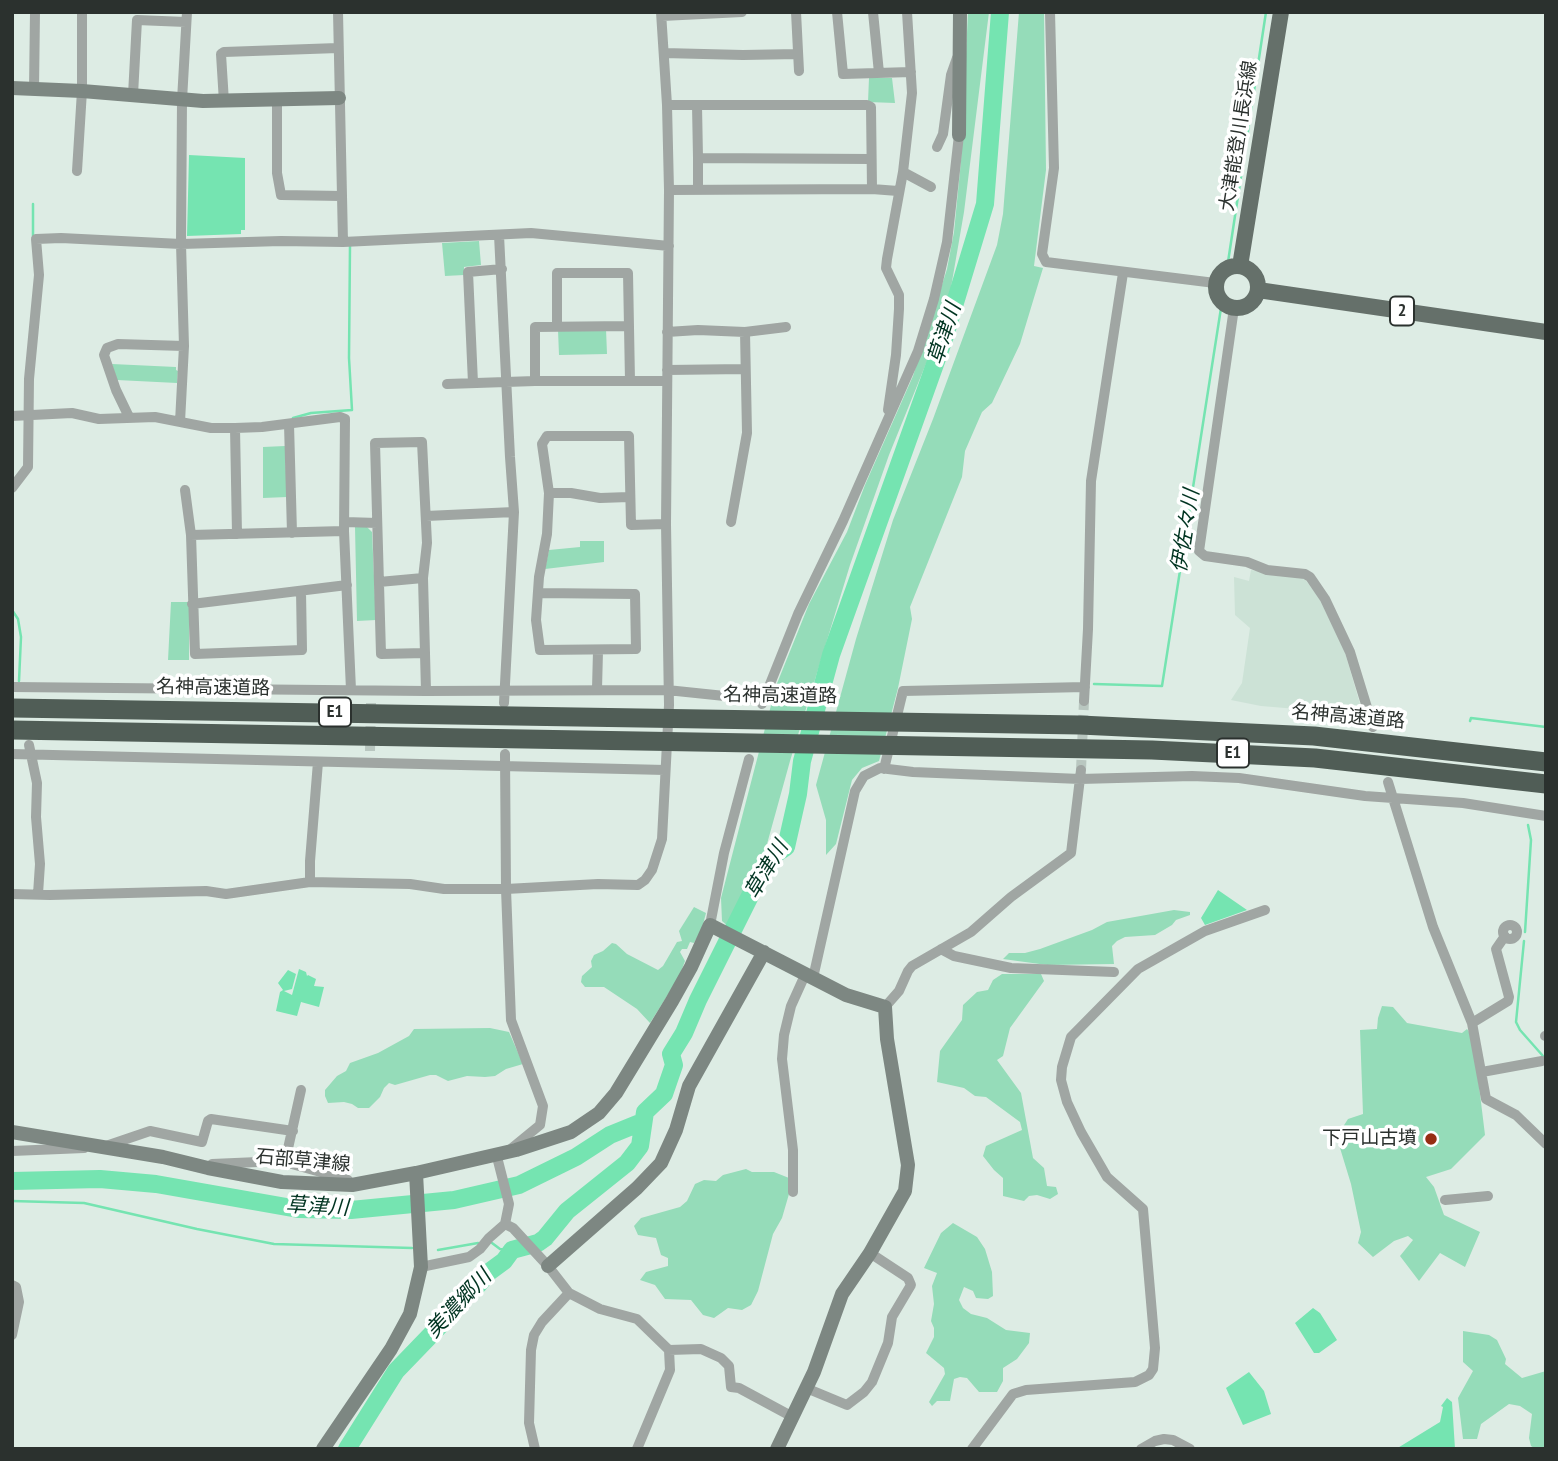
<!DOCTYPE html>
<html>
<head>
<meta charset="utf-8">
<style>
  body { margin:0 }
  #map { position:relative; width:1558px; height:1461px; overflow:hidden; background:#ddece4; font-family:"PT Sans Narrow",sans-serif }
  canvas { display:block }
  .frame { position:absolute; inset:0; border:14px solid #2b312e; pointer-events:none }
</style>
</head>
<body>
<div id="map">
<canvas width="1558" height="1461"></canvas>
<div class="frame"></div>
</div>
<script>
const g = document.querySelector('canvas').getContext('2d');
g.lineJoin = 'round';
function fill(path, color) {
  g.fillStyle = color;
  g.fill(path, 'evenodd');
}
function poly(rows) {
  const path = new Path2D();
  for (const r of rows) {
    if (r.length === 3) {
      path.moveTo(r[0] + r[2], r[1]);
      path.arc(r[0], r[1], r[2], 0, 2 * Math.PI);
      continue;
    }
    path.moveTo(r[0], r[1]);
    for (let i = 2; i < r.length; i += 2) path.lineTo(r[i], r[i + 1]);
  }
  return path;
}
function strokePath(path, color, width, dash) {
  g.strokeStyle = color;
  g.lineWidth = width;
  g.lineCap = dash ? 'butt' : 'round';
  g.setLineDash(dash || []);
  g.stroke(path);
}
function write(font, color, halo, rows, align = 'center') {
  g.font = font + ' "PT Sans Narrow","Noto Sans JP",sans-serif';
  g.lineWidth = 7;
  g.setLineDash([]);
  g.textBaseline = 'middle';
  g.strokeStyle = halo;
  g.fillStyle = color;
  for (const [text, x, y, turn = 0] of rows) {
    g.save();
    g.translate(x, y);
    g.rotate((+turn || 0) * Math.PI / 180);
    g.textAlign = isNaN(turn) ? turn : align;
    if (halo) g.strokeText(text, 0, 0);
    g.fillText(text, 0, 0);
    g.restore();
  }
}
fill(poly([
  [1251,570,1304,578,1318,596,1344,649,1362,711,1321,711,1261,706,1231,700,1242,683,1250,628,1235,615,1234,577,1249,581]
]), '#cce2d6');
fill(poly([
  [968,12,989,12,964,212,949,299,936,339,889,455,850,565,790,761,762,862,730,928,722,921,721,898,776,686,809,604,847,532,865,485,913,376,947,269,954,232,961,161],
  [1019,12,1044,12,1046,170,1034,266,1043,268,1020,344,992,403,982,412,965,451,962,477,910,607,912,619,898,688,879,761,862,768,852,780,836,844,826,855,826,820,816,785,856,639,893,520,933,419,997,245,1003,214],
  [869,78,892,78,895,103,868,102],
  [479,241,481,265,464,267,464,275,445,276,442,243],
  [606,329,607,354,559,355,558,330],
  [112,364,176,367,176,370,178,371,177,383,117,380],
  [285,446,287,497,263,498,263,447],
  [355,527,367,527,372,532,376,620,357,621],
  [580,541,604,541,604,562,545,569,549,550,580,547],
  [171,602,189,602,189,660,168,660],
  [694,907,706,913,702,928,694,943,690,942,687,949,682,949,680,952,685,961,679,977,650,1023,637,1009,604,987,585,987,581,982,582,976,592,967,591,961,594,955,603,951,612,943,616,944,627,954,658,970,663,966,677,942,682,941,679,931],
  [1174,910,1190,912,1190,915,1176,920,1172,925,1155,935,1125,937,1117,941,1112,946,1114,964,1047,965,1003,959,1009,953,1025,953,1040,949,1092,930,1107,922],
  [1002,974,1041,974,1044,981,1010,1028,1003,1056,997,1060,1021,1093,1033,1158,1044,1168,1047,1186,1056,1187,1058,1194,1050,1199,1037,1195,1029,1196,1024,1201,1003,1196,1003,1178,994,1170,983,1156,986,1146,1022,1130,1020,1122,986,1097,975,1096,964,1088,937,1082,940,1051,962,1020,963,1005,977,992,988,990,993,980],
  [1382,1006,1393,1007,1407,1023,1462,1033,1467,1029,1473,1037,1485,1135,1451,1169,1426,1177,1434,1187,1444,1215,1480,1232,1465,1267,1440,1253,1419,1281,1400,1256,1413,1240,1408,1236,1394,1241,1373,1257,1358,1243,1361,1232,1351,1184,1340,1148,1339,1133,1348,1119,1363,1114,1360,1030,1377,1029,1378,1018],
  [490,1028,509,1032,523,1064,506,1069,495,1076,485,1077,467,1076,448,1081,436,1075,430,1075,395,1085,389,1083,384,1088,380,1097,369,1108,358,1108,352,1104,344,1102,328,1103,325,1096,325,1090,337,1076,346,1071,350,1063,378,1053,409,1036,414,1029],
  [746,1169,752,1172,774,1172,789,1178,789,1194,782,1218,773,1234,758,1291,751,1305,742,1310,728,1308,714,1318,703,1315,691,1300,665,1299,655,1285,640,1280,646,1272,668,1266,668,1258,661,1255,656,1238,638,1235,634,1226,641,1218,680,1207,687,1201,695,1184,704,1180,716,1181,723,1175],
  [953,1223,977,1237,985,1249,992,1272,993,1296,988,1299,976,1298,973,1291,964,1287,959,1300,963,1308,971,1314,987,1318,1006,1330,1030,1333,1029,1343,1017,1359,1003,1368,1003,1381,997,1392,979,1392,967,1378,960,1377,954,1379,950,1401,937,1401,932,1406,929,1402,945,1374,944,1368,926,1353,934,1337,934,1328,931,1321,934,1304,932,1286,937,1273,924,1268,941,1233],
  [1463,1331,1489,1335,1497,1340,1506,1359,1505,1364,1522,1378,1546,1371,1546,1449,1536,1449,1531,1446,1529,1438,1532,1414,1520,1406,1509,1404,1481,1424,1477,1439,1463,1439,1458,1398,1473,1371,1463,1362]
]), '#95dcb9');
fill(poly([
  [189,155,245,158,245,230,241,230,241,234,187,236],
  [1218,890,1247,910,1205,925,1201,918],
  [299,969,306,972,307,976,308,975,316,979,314,986,324,987,319,1007,301,1002,297,1016,276,1011,280,992,283,990,278,983,288,970,296,974,292,989,284,991,292,995],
  [1313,1308,1320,1313,1337,1340,1319,1353,1314,1353,1295,1323],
  [1249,1372,1264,1391,1271,1414,1243,1425,1226,1388],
  [1447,1398,1452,1402,1455,1449,1396,1449,1440,1422,1443,1407,1441,1406]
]), '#75e4b1');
strokePath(poly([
  [33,238,33,204],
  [1228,262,1266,12],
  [293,418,311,413,352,410,349,358,350,245],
  [12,610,18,619,21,637,19,681],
  [1094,684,1162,686,1221,308],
  [1470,721,1471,718,1546,727],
  [1525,932,1531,840,1528,825],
  [1524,941,1516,1022,1520,1030,1543,1056],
  [12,1201,84,1203,197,1229,274,1244,412,1248],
  [492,1243,500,1249,512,1250],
  [438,1250,478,1243]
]), '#75e4b1', 2.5);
strokePath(poly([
  [12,1181,100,1179,156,1184,298,1209,351,1210,454,1200,519,1185,576,1157,610,1135,642,1122],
  [347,1449,396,1371,451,1314,459,1298,478,1285,489,1272,504,1261,512,1250,538,1243,545,1238,567,1211,627,1163,640,1146,645,1112,664,1094,674,1065,671,1054,684,1033,698,1000,764,868,774,855,786,847,798,794,802,761,831,655,944,339,985,204,1000,12]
]), '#75e4b1', 18);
strokePath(poly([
  [370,751,371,703],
  [1081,770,1084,701]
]), '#b9c7c0', 10, [10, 5]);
strokePath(poly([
  [338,12,343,242],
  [796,12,799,71],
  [837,12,843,74,911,72],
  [873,12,879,73],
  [1050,12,1054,168,1042,254,1046,262,1215,283],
  [662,16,742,12],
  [664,53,743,55,798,54],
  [34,89,35,12],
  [133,95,137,20,186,22],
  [277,101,277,173,281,195,342,196],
  [224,102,221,54,224,52,338,48],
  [667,105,867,105,871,107,872,189],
  [697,105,698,158],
  [937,147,943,134,951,75,957,58],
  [77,171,82,91,82,12],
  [903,172,931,187],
  [698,189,698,158,871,159],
  [669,190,872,189,898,191],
  [499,235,510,457,514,512,504,703],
  [1234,308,1199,551,1205,556,1247,562,1267,570,1305,574,1310,577,1325,599,1350,652,1373,727],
  [557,327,557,273,628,273,630,381],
  [667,332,698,330,745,332,786,327],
  [667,370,745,369],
  [535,381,535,327,629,326],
  [473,383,468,272,502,269],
  [447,384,535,381,667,381],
  [888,410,896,355,899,309,899,295,886,268,887,259,903,172,912,93,907,12],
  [12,416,72,413,99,419,155,417,211,428,235,428,262,427,340,417,345,419,344,531,351,690],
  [129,417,116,390,104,355,107,348,118,344,184,346],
  [180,422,184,346,181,244,182,100,187,12],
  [289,424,292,533],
  [235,428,237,534],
  [12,488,28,467,29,379,39,275,36,239,61,238,181,244,281,241,343,242,531,233,669,246],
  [185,490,191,535,195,654,302,650,301,591],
  [549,493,571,493,600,498,629,497],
  [426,516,514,512],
  [345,522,377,523],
  [731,522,747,433,745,332],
  [191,535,344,531],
  [379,582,423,578],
  [539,593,635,594,636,649,540,650,536,620,539,577,547,534,549,493,542,444,547,436,629,436,631,525,666,524],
  [192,604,347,585],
  [425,653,381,654,375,443,422,442,427,543,423,578,426,691],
  [12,687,426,691,667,690,763,700],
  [597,689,598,651],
  [1084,701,1088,629,1091,481,1123,273],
  [762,704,798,614,843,521,918,351,934,299,947,242,959,135],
  [29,745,37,783,36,817,40,864,38,894],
  [12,754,665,770],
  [505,754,506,889,511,1020,543,1106,540,1125,507,1152],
  [884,769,903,691,1085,687],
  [1388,782,1433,927,1472,1023,1486,1099,1516,1115,1546,1144],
  [310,882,310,861,318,762],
  [12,894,50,895,206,891,226,894,310,882,410,884,444,889,506,889,598,884,638,885,645,880,652,870,662,839,669,705,666,524,669,190,667,105,661,12],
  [710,925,724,853,749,759],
  [1510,932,7],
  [941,949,954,956,1011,968,1114,972],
  [813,978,855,791,864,776,880,768,913,772,1080,779,1192,776,1239,778,1365,796,1463,803,1546,816],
  [885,1007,899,991,908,971,912,966,971,932,1011,897,1071,853,1081,770],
  [1472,1023,1508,1001,1509,997,1496,949,1505,936],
  [1545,1036,1546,1036],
  [1482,1072,1542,1061],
  [103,1147,150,1131,202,1142,208,1121,211,1119,293,1131],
  [12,1151,84,1148],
  [285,1162,301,1090],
  [210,1166,212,1164,281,1161,335,1176,348,1180,352,1185],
  [793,1192,793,1150,782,1059,784,1035,791,1006,805,975],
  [1445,1200,1488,1196],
  [505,1224,513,1228,548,1266,569,1293,600,1309,637,1319,669,1350,670,1370,637,1449],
  [421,1267,469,1257,480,1249,489,1238,505,1224,509,1204,496,1153],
  [12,1285,16,1287,19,1302,12,1335],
  [669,1350,701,1349,721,1358,729,1366,731,1387,739,1388,791,1416],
  [806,1388,847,1405,864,1392,872,1382,888,1343,892,1317,911,1285,908,1278,870,1253],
  [535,1449,529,1423,531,1350,534,1335,542,1322,569,1293],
  [972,1449,1013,1394,1026,1390,1135,1382,1149,1375,1153,1369,1155,1348,1143,1209,1107,1177,1081,1132,1067,1102,1061,1080,1062,1067,1071,1037,1138,969,1205,931,1265,910],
  [1141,1449,1155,1441,1164,1439,1173,1440,1190,1449]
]), '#a0a6a3', 10);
strokePath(poly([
  [12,88,82,91,203,101,339,98],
  [959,135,960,12],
  [12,1132,163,1157,208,1168,282,1182,352,1185,416,1173,421,1267,410,1314,391,1349,323,1449],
  [416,1173,516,1150,571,1132,599,1113,616,1093,672,1001,691,967,710,925,846,995,885,1007,887,1039,908,1165,905,1191,870,1253,842,1294,814,1372,777,1449],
  [548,1266,637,1188,661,1163,676,1130,689,1086,764,952]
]), '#7d8782', 14);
strokePath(poly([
  [1237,287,21],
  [1240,266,1281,12],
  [1258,290,1546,332]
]), '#65706a', 16);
strokePath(poly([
  [12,708,1080,725,1314,736,1546,762],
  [12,730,1152,750,1315,758,1546,784]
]), '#505d56', 19);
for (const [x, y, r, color] of [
  [1431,1139,7,"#962e13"]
]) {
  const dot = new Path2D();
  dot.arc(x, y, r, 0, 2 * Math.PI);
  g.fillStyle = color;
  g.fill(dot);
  strokePath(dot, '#fff', 2.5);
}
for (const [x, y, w] of [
  [1402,311,24],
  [335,712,32],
  [1233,753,32]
]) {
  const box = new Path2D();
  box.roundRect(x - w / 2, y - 14.5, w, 29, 5);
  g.fillStyle = '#fff';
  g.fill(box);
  strokePath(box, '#2b312e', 2);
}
write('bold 18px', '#2b312e', null, [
  ["2",1402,311],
  ["E1",335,712],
  ["E1",1233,753]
]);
write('19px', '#2b312e', '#fff', [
  ["大津能登川長浜線",1239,136,-81],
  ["名神高速道路",213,688,1],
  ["名神高速道路",780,696,1],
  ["名神高速道路",1348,717,5],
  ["石部草津線",303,1161,5]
]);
write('19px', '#2b312e', '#fff', [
  ["下戸山古墳",1417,1139]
], 'right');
write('italic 21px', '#013421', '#fff', [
  ["草津川",945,334,-72],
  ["伊佐々川",1186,531,-81],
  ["草津川",767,870,-59],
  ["草津川",317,1207,3],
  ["美濃郷川",459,1304,-47]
]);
</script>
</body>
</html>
